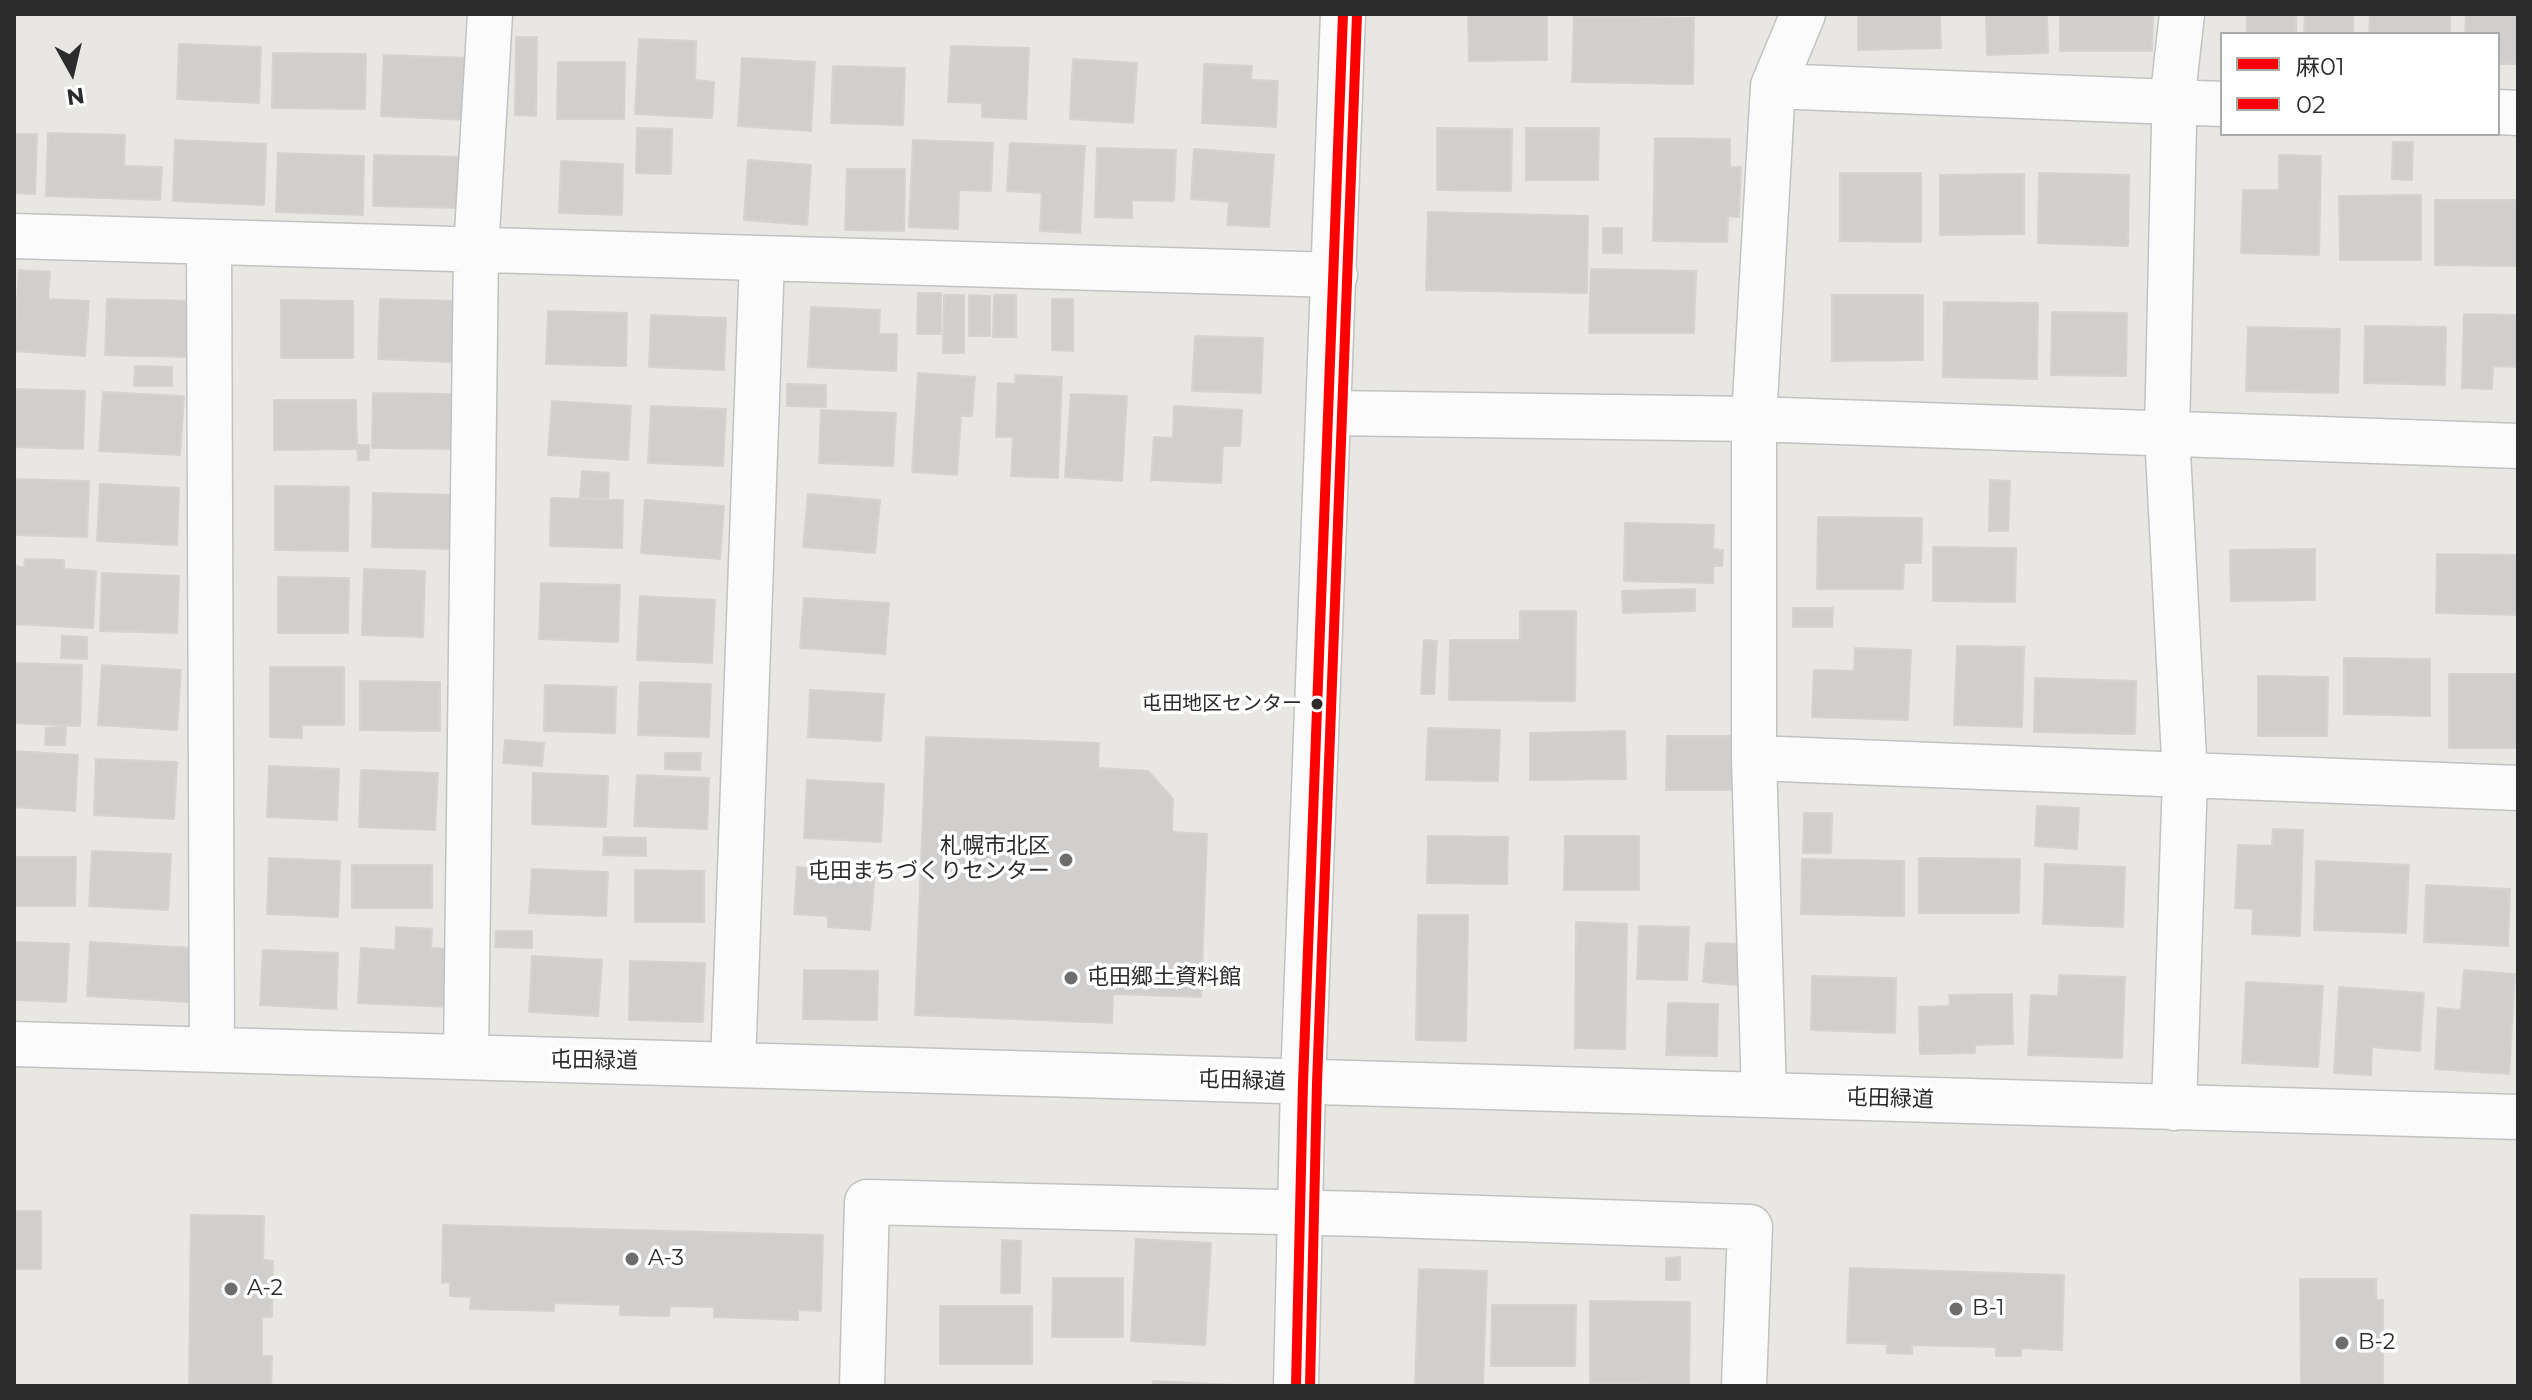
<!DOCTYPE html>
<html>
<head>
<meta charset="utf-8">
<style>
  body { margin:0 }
  #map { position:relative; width:2532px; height:1400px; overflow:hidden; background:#e9e7e4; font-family:Montserrat,"Noto Sans JP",sans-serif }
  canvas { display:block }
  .frame { position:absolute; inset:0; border:16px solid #2c2c2c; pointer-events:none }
  .legend { position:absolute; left:2220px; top:32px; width:280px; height:104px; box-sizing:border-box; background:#fff; border:2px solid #ababab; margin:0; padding:10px 14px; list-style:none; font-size:24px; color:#2c2c2c }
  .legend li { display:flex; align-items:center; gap:16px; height:40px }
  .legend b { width:40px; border:2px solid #ababab }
  .north { position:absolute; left:32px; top:32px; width:80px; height:80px; -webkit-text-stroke:6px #fff; paint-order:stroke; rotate:172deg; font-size:22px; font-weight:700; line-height:32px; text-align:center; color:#2c2c2c }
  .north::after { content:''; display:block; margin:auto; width:28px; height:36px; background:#2c2c2c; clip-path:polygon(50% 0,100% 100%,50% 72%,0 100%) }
</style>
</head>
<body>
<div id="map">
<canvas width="2532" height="1400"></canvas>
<div class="frame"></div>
<ul class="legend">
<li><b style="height:10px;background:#f00"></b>麻01</li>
<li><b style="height:10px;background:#f00"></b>02</li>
</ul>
<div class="north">N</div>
</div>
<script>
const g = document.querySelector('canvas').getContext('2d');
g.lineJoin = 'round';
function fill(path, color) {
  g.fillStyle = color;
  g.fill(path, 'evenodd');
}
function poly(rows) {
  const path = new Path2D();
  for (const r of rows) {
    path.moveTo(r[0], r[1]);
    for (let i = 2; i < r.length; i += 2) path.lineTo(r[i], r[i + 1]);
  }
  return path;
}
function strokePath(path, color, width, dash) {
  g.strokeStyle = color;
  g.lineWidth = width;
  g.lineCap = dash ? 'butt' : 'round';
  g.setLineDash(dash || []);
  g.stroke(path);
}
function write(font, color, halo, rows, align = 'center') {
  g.font = font + ' Montserrat,"Noto Sans JP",sans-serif';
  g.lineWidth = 7;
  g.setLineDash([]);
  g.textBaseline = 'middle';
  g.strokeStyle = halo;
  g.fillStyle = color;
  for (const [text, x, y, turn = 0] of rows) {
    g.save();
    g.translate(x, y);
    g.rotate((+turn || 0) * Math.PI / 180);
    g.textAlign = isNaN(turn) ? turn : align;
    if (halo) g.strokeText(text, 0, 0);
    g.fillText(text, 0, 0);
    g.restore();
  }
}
const building = poly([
  [1468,14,1547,14,1547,60,1469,61,1468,14],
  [1858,14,1940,14,1941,48,1858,50,1858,14],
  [1986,14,2047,14,2048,53,1987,55,1986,14],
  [2060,14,2153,14,2152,51,2060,51,2060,14],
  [2247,14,2296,14,2296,34,2247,34,2247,14],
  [2305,14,2353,14,2353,34,2304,34,2305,14],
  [2370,14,2450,14,2450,34,2369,34,2370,14],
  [2466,14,2518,14,2518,64,2498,64,2498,34,2465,34,2466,14],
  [1574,16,1694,18,1693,84,1572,82,1574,16],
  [516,37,537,37,536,116,515,115,516,37],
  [639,39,696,41,695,80,714,82,712,118,635,114,639,39],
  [179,44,261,47,259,103,177,99,179,44],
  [951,46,1029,48,1026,119,982,117,982,103,948,102,951,46],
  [273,53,366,54,365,109,272,108,273,53],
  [384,55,470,58,468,120,381,116,384,55],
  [742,58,815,62,811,131,738,126,742,58],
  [1073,59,1137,63,1133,123,1070,119,1073,59],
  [558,62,625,62,624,119,557,119,558,62],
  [1204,64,1252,66,1251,80,1278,81,1276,127,1202,123,1204,64],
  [833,66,905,68,903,125,831,123,833,66],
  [637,128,672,129,671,174,636,173,637,128],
  [1437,128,1512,129,1511,191,1437,190,1437,128],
  [1526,128,1599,128,1598,180,1526,180,1526,128],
  [48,133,125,135,124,166,162,167,160,200,46,196,48,133],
  [14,134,37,134,35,194,14,193,14,134],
  [1655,138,1730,139,1730,167,1741,167,1739,217,1728,216,1727,242,1653,241,1655,138],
  [175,140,266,144,264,205,173,201,175,140],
  [913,140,993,143,991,191,959,190,958,229,909,227,913,140],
  [2393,142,2413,142,2412,180,2392,179,2393,142],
  [1010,143,1085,146,1080,233,1040,231,1042,193,1007,191,1010,143],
  [1097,148,1176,150,1174,201,1132,200,1132,218,1095,217,1097,148],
  [1194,149,1274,155,1269,227,1227,225,1229,202,1191,199,1194,149],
  [278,153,364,156,363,215,276,212,278,153],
  [374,155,464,157,463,208,373,206,374,155],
  [2279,155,2321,156,2319,255,2241,253,2243,190,2279,190,2279,155],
  [748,160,811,165,807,225,744,220,748,160],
  [561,161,623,164,622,215,559,213,561,161],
  [847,169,905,169,904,231,845,230,847,169],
  [1840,173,1921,173,1921,242,1840,241,1840,173],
  [2039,173,2129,175,2128,246,2038,243,2039,173],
  [2024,174,2024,234,1940,235,1940,175,2024,174],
  [2421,195,2421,260,2340,260,2339,196,2421,195],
  [2435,200,2518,200,2518,266,2435,265,2435,200],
  [1428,212,1588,216,1587,293,1426,290,1428,212],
  [1603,228,1622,228,1622,253,1603,253,1603,228],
  [1591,269,1696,271,1694,333,1589,333,1591,269],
  [19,270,50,272,48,299,89,301,85,356,14,351,19,270],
  [918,293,941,293,941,334,917,334,918,293],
  [944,295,964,295,964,353,943,353,944,295],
  [969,295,990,296,990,336,969,336,969,295],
  [994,295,1016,295,1016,337,993,337,994,295],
  [1832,295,1923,295,1923,360,1832,361,1832,295],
  [107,299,191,301,189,357,105,355,107,299],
  [380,299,455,301,453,362,378,359,380,299],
  [1052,299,1073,299,1073,351,1052,350,1052,299],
  [281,300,353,301,353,358,281,358,281,300],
  [1944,302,2038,303,2037,379,1943,377,1944,302],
  [811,307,880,310,879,334,897,334,896,371,808,367,811,307],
  [548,311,627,313,626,366,546,364,548,311],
  [2052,312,2127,313,2126,376,2051,375,2052,312],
  [2464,314,2518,315,2518,367,2493,366,2492,389,2462,388,2464,314],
  [651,315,726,318,724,370,649,367,651,315],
  [2365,326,2446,327,2445,385,2364,383,2365,326],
  [2248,327,2340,329,2338,393,2246,391,2248,327],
  [1195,336,1263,338,1261,393,1192,391,1195,336],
  [135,366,172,367,172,386,134,386,135,366],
  [918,373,975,377,972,416,961,416,957,475,912,472,918,373],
  [1016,375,1062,377,1058,478,1011,476,1013,437,996,437,998,383,1015,384,1016,375],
  [787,384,826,385,826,407,787,406,787,384],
  [14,389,85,391,83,449,14,447,14,389],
  [103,392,184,396,180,455,99,451,103,392],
  [373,393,455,394,454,449,372,448,373,393],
  [1071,394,1127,396,1122,481,1065,477,1071,394],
  [274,400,356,400,357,449,274,450,274,400],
  [552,401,631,406,628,460,548,455,552,401],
  [651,406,726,409,723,466,648,463,651,406],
  [1174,406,1242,410,1240,446,1223,446,1221,483,1151,480,1154,437,1173,438,1174,406],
  [821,410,896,413,893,466,819,463,821,410],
  [357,445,369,445,369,460,358,460,357,445],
  [582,471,609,473,608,499,580,497,582,471],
  [14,479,89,481,87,537,14,535,14,479],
  [1990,480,2010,481,2008,531,1989,531,1990,480],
  [100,484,179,488,177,545,97,541,100,484],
  [275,486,349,487,348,551,275,550,275,486],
  [373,493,455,495,453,549,372,547,373,493],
  [808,494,880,500,875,553,803,547,808,494],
  [551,498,623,500,622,548,550,546,551,498],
  [645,500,724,506,720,559,641,553,645,500],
  [1818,517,1922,518,1921,563,1904,563,1903,589,1817,589,1818,517],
  [1625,523,1714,525,1713,549,1723,550,1722,566,1713,566,1713,583,1624,581,1625,523],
  [1933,547,2016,548,2015,602,1933,601,1933,547],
  [2315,549,2315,600,2231,601,2230,550,2315,549],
  [2437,554,2518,555,2518,615,2436,613,2437,554],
  [25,559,64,560,64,569,96,571,93,628,14,624,14,565,24,568,25,559],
  [364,569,425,571,423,637,362,635,364,569],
  [102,573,179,576,177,633,100,631,102,573],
  [278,577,349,578,348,633,278,633,278,577],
  [541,583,620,585,618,642,539,639,541,583],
  [1695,589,1695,611,1623,613,1622,591,1695,589],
  [640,596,715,600,712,663,637,660,640,596],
  [804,598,889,603,885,654,800,648,804,598],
  [1793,608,1833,608,1832,627,1793,627,1793,608],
  [1520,611,1576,611,1575,701,1449,700,1450,640,1520,640,1520,611],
  [62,636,87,637,87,659,61,658,62,636],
  [1424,640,1437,641,1434,694,1421,694,1424,640],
  [1957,646,2024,647,2022,727,1954,725,1957,646],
  [1855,648,1911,650,1908,720,1812,717,1814,670,1854,671,1855,648],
  [2344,658,2430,659,2430,716,2344,714,2344,658],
  [14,663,82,665,80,726,14,723,14,663],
  [102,665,181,670,177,730,98,725,102,665],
  [270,667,344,667,344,725,302,725,302,738,270,737,270,667],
  [2449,674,2518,674,2518,748,2449,748,2449,674],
  [2258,676,2328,677,2327,736,2258,736,2258,676],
  [2035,678,2136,681,2135,734,2034,732,2035,678],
  [360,681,440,682,440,731,360,730,360,681],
  [640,682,711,684,709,737,638,735,640,682],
  [545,685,616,687,615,733,544,731,545,685],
  [810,690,884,694,881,741,808,737,810,690],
  [66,727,65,745,45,745,46,728,66,727],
  [1428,728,1500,730,1498,781,1426,780,1428,728],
  [1625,731,1626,779,1530,780,1530,733,1625,731],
  [1667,736,1738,736,1737,790,1666,790,1667,736],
  [926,737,1099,743,1098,768,1148,771,1173,799,1172,832,1207,834,1201,997,1113,994,1112,1023,915,1015,926,737],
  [505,740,544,743,542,766,503,763,505,740],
  [14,751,78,755,75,811,14,807,14,751],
  [665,753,701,753,700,770,665,769,665,753],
  [96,759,177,762,174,819,94,815,96,759],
  [269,766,339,769,337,820,267,817,269,766],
  [361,770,438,773,435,830,359,827,361,770],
  [533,773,608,776,606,827,532,824,533,773],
  [637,775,709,778,707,829,634,826,637,775],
  [807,780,884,784,881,842,804,838,807,780],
  [2037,806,2079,808,2077,849,2035,846,2037,806],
  [1804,813,1832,813,1831,853,1803,853,1804,813],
  [2273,829,2303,830,2300,936,2252,934,2253,909,2235,908,2238,845,2272,846,2273,829],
  [1428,836,1508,837,1507,884,1427,883,1428,836],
  [1565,836,1639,836,1639,890,1564,890,1565,836],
  [604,837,646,838,646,856,603,855,604,837],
  [92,851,171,854,168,910,89,906,92,851],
  [14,857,76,857,75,906,14,906,14,857],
  [269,858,340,861,338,917,267,914,269,858],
  [1919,858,2020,859,2019,913,1919,913,1919,858],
  [1802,859,1904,861,1904,916,1801,914,1802,859],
  [2316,861,2409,865,2406,933,2314,930,2316,861],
  [2045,864,2125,867,2123,927,2043,924,2045,864],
  [352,865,432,865,432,908,352,908,352,865],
  [797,867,875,872,870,930,828,927,828,916,794,914,797,867],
  [532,869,608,872,606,916,529,913,532,869],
  [635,870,704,871,704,922,635,922,635,870],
  [2426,885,2510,889,2508,946,2424,942,2426,885],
  [1418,915,1468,915,1466,1041,1416,1040,1418,915],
  [1576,922,1627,924,1625,1049,1575,1048,1576,922],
  [1639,926,1689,927,1687,980,1637,979,1639,926],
  [396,927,432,929,431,948,452,949,449,1007,358,1003,361,948,395,950,396,927],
  [496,931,532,931,532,948,495,947,496,931],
  [14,942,69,944,66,1002,14,1000,14,942],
  [90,942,192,948,189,1002,87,996,90,942],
  [1706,943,1740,944,1737,985,1703,982,1706,943],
  [263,950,338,953,336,1009,260,1005,263,950],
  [532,956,602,960,598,1016,529,1012,532,956],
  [630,961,705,963,703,1022,629,1020,630,961],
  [804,970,878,971,877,1020,803,1019,804,970],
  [2464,970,2515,974,2509,1074,2435,1069,2438,1008,2461,1010,2464,970],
  [2059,975,2125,977,2122,1058,2028,1055,2031,995,2058,996,2059,975],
  [1812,976,1896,978,1895,1033,1811,1030,1812,976],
  [2246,982,2323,986,2318,1067,2242,1063,2246,982],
  [2339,987,2424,993,2420,1051,2372,1047,2371,1075,2334,1073,2339,987],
  [2012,994,2013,1044,1975,1045,1975,1053,1920,1054,1919,1007,1950,1006,1949,995,2012,994],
  [1668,1003,1718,1004,1717,1056,1666,1055,1668,1003],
  [14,1211,41,1211,41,1269,14,1269,14,1211],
  [191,1215,264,1216,263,1260,273,1261,272,1317,262,1317,262,1356,272,1356,271,1386,189,1386,191,1215],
  [443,1225,823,1235,821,1311,798,1310,798,1320,714,1317,714,1307,670,1306,669,1316,620,1315,620,1305,554,1303,554,1311,470,1309,471,1297,450,1296,450,1282,442,1283,443,1225],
  [1136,1239,1211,1243,1205,1345,1131,1341,1136,1239],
  [1002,1240,1021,1241,1020,1293,1001,1293,1002,1240],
  [1680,1257,1680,1280,1666,1280,1666,1258,1680,1257],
  [1850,1268,2064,1275,2062,1350,2021,1348,2021,1356,1996,1356,1996,1347,1912,1345,1912,1354,1887,1353,1887,1344,1847,1343,1850,1268],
  [1419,1269,1487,1271,1483,1386,1415,1386,1419,1269],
  [1053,1278,1123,1278,1123,1337,1052,1337,1053,1278],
  [2300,1279,2376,1279,2376,1300,2383,1300,2383,1386,2301,1386,2300,1279],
  [1590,1301,1690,1302,1689,1385,1590,1383,1590,1301],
  [1492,1305,1576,1305,1575,1366,1491,1366,1492,1305],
  [940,1306,1032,1306,1032,1364,940,1364,940,1306],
  [1153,1381,1234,1385,1234,1386,1152,1386,1153,1381]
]);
fill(building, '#d1cfcd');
strokePath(building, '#d4d3d0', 2);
const minor = poly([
  [1773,86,2222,104],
  [2498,112,2518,113],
  [14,236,1335,275],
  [209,243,212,1049],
  [1329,413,1754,419,2518,446],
  [1754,758,2518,788],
  [14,1044,2518,1117],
  [466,1057,476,251,490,14],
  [733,1064,762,259],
  [1764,1095,1754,758,1754,419,1773,86,1803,14],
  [2174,1108,2185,777,2167,433,2174,124,2172,103,2182,14],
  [862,1386,867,1202,1362,1214,1750,1227,1744,1386]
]);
const tertiary = poly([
  [1296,1386,1303,1083,1343,14]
]);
strokePath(minor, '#c2c2c2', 47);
strokePath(tertiary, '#c2c2c2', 47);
strokePath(minor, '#fcfbfb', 44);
strokePath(tertiary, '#fcfbfb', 44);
strokePath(poly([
  [1296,1386,1303,1083,1343,14]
]), '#f00', 10);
strokePath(poly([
  [1310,1386,1317,1083,1357,15]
]), '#f00', 10);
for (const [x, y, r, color] of [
  [1317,704,7,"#2c2c2c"],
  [1066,860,8,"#6e6d6c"],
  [1071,978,8,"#6e6d6c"],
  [632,1259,8,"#6e6d6c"],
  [231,1289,8,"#6e6d6c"],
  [1956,1309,8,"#6e6d6c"],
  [2342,1343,8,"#6e6d6c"]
]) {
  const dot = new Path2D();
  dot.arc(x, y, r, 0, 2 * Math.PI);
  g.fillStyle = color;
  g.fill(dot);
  strokePath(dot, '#fff', 3);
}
write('20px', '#2c2c2c', '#fff', [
  ["屯田地区センター",1302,704]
], 'right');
write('22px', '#2c2c2c', '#fff', [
  ["札幌市北区",1050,847,"right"],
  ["屯田まちづくりセンター",1050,872,"right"],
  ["屯田郷土資料館",1087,978],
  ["A-3",648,1259],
  ["A-2",247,1289],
  ["B-1",1972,1309],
  ["B-2",2358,1343]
], 'left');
write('22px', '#2c2c2c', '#fff', [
  ["屯田緑道",594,1061,1],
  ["屯田緑道",1242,1081,2],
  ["屯田緑道",1890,1099,2]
]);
</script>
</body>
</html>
